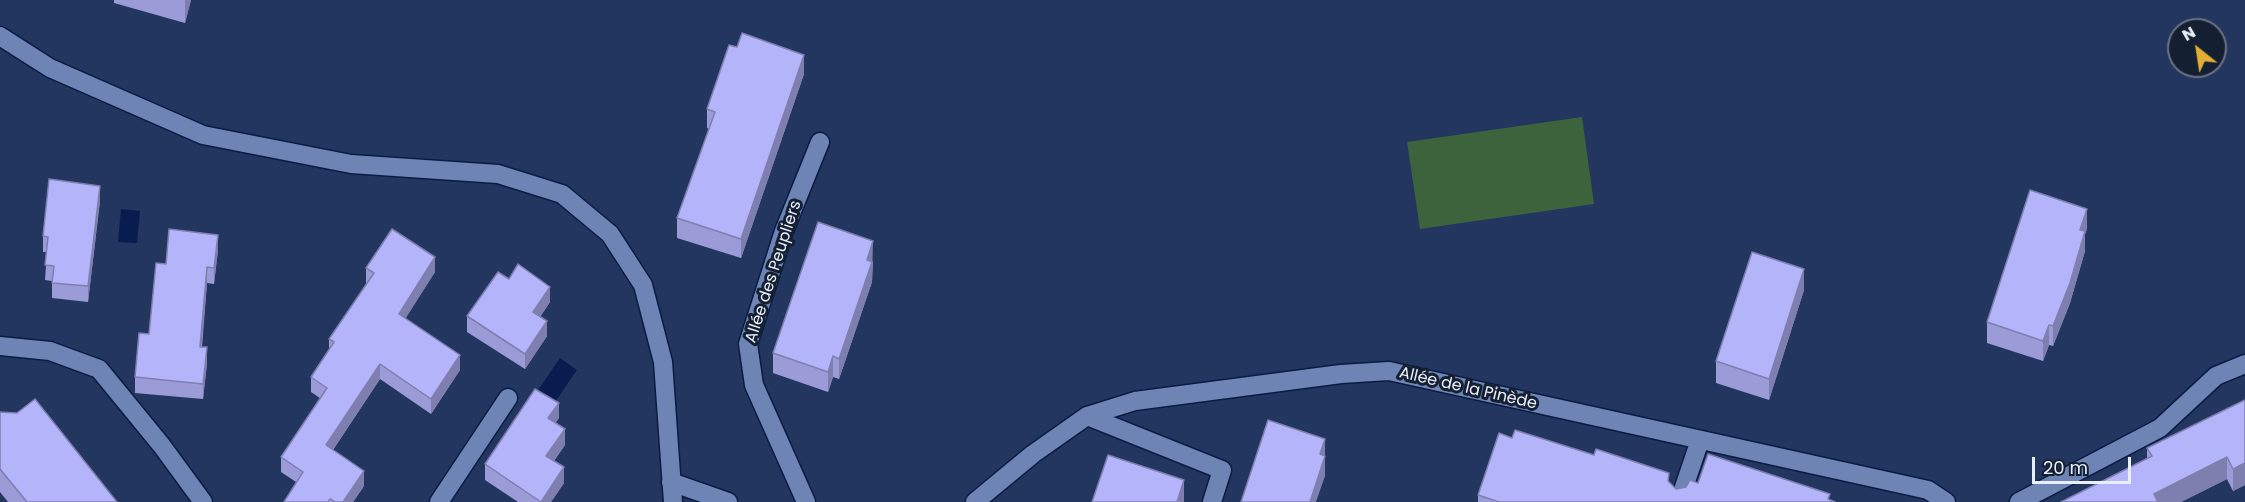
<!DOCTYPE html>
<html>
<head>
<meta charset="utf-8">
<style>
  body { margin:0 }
  #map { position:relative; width:2245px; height:502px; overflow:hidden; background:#223660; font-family:Poppins,sans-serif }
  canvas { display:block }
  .north { position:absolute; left:2167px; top:18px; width:60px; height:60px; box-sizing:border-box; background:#151f32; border:2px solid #6a7282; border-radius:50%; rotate:330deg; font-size:16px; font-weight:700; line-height:24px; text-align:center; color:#e9effa }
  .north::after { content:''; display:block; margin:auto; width:21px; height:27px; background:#e2ae34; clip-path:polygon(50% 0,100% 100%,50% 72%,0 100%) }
  .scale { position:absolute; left:2032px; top:457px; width:99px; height:27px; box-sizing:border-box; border:3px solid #e9effa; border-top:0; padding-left:8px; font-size:18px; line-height:21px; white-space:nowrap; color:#e9effa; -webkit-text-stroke:4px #151f32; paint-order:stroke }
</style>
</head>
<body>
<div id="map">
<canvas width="2245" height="502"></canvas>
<div class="north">N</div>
<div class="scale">20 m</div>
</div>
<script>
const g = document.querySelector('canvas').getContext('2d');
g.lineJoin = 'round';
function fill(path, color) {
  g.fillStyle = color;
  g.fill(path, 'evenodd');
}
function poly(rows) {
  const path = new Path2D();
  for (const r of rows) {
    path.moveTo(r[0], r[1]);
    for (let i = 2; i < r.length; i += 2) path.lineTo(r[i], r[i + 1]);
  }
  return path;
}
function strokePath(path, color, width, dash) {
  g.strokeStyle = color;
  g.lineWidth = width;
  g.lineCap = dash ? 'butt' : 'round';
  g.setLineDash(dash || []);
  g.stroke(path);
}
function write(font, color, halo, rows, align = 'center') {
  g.font = font + ' Poppins,sans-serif';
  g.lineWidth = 6;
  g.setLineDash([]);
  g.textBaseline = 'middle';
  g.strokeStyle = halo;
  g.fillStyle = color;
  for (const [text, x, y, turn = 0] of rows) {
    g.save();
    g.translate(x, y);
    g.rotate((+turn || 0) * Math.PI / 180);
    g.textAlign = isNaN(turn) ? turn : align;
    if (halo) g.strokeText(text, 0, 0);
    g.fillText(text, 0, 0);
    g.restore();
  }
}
fill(poly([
  [1582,117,1594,204,1420,229,1407,142]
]), '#3c633c');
fill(poly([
  [121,209,140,211,137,243,118,242],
  [560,358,577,370,553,405,536,393]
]), '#081c50');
const minor = poly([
  [0,36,50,68,203,135,351,164,498,174,562,194,610,234,643,285,663,362,673,502],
  [0,346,50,351,99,369,162,446,203,502],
  [1087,416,1222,470,1212,502],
  [671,482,728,502],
  [439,502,508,398],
  [806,502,754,385,748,344,784,231,820,142],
  [975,502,1033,454,1087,416,1135,401,1341,374,1389,371,1928,490,1946,502],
  [1679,502,1700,440],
  [2019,502,2160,428,2216,376,2245,364]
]);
strokePath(minor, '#0b1c43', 21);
strokePath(minor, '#6d84b5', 18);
fill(poly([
  [114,0,191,0,185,23,114,3],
  [737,47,804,74,741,258,677,238,677,218,709,129,707,128,707,109],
  [100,201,88,302,52,298,52,281,45,280,47,252,43,252,43,236],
  [2087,229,2085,234,2085,251,2070,303,2053,346,2049,345,2043,361,1987,343,1987,322],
  [218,250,214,284,207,283,202,347,207,363,203,399,135,393,135,377,149,334,166,264],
  [873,261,872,282,839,379,833,377,828,392,773,373,773,353],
  [366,268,435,272,405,318,460,370,431,414,380,379,333,450,364,486,353,502,284,502,296,482,281,472,281,457,320,398,311,392,311,377,329,350,329,339,367,283,366,283],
  [509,279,550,302,540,317,547,336,525,369,467,332,467,316],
  [1804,290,1769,400,1716,383,1716,361],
  [2245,400,2245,485,2233,491,2227,479,2181,502,2061,502,2147,459,2147,448],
  [0,412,117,502,8,502,0,492],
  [559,418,555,423,565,445,554,461,564,483,551,502,518,502,485,480,485,464],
  [1512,438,1669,482,1676,489,1698,483,1830,500,1835,502,1478,502,1478,495]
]), '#9b9bd7');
fill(poly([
  [185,0,191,0,185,23],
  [804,55,804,74,741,258,741,239],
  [100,186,100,201,88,302,88,286],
  [2087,209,2087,229,2085,234,2085,251,2070,303,2053,346,2053,326,2080,230],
  [218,235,218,250,214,284,214,268],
  [873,241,872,282,839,379,839,359],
  [435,257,435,272,399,329,399,314],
  [207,267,207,283,200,362,200,347],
  [1804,269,1804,290,1769,400,1769,379],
  [550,287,550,302,533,327,533,312],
  [547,321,547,336,525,369,525,354],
  [2049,325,2049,345,2043,361,2043,341],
  [207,347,207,363,203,399,203,384],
  [460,355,460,370,431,414,431,399],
  [833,356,833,377,828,392,828,372],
  [380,364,380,379,326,460,326,445],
  [559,403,559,418,548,434,548,418],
  [565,429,565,445,546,472,546,456],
  [1325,439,1325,476,1316,502,1310,502,1320,454],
  [2227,457,2227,479,2181,502,2154,502,2154,494],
  [2245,463,2245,485,2233,491,2233,469],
  [564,467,564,483,551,502,541,502],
  [364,471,364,486,353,502,343,502],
  [1184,480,1184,502,1177,502]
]), '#7e7eaf');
const building = poly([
  [742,33,804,55,741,239,677,218,715,112,707,109,729,45,737,47,742,33],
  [49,179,100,186,88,286,52,283,54,266,45,265,48,237,43,236,49,179],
  [2030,190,2087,209,2080,230,2085,231,2070,283,2053,326,2049,325,2043,341,1987,322,2030,190],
  [818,222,873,241,867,260,872,262,839,359,833,356,828,372,773,353,818,222],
  [169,229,218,235,214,268,207,267,200,347,207,347,203,384,135,377,139,333,149,334,156,263,166,264,169,229],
  [392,229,435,257,399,314,460,355,431,399,380,364,326,445,364,471,343,502,335,502,330,499,328,502,284,502,303,472,281,457,327,388,311,377,334,342,329,339,374,273,366,268,392,229],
  [1752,252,1804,269,1769,379,1716,361,1752,252],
  [518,264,550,287,533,312,547,321,525,354,467,316,498,272,509,279,518,264],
  [535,389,559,403,548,418,565,429,546,456,564,467,541,502,485,464,535,389],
  [35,399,117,502,27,502,0,469,0,412,17,413,35,399],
  [2245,400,2245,463,2233,469,2227,457,2154,494,2158,502,2061,502,2152,456,2147,448,2245,400],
  [1268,420,1325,439,1320,454,1325,456,1310,502,1241,502,1268,420],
  [1515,430,1594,455,1596,449,1669,473,1668,481,1676,489,1686,487,1690,480,1698,483,1708,454,1830,494,1828,499,1835,502,1499,502,1478,495,1499,433,1512,438,1515,430],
  [1108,455,1184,480,1177,502,1092,502,1108,455]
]);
fill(building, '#b4b4fa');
strokePath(building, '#7e7eaf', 1.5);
write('16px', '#e9effa', '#151f32', [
  ["Allée des Peupliers",774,272,-72],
  ["Allée de la Pinède",1468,389,13]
]);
</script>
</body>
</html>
